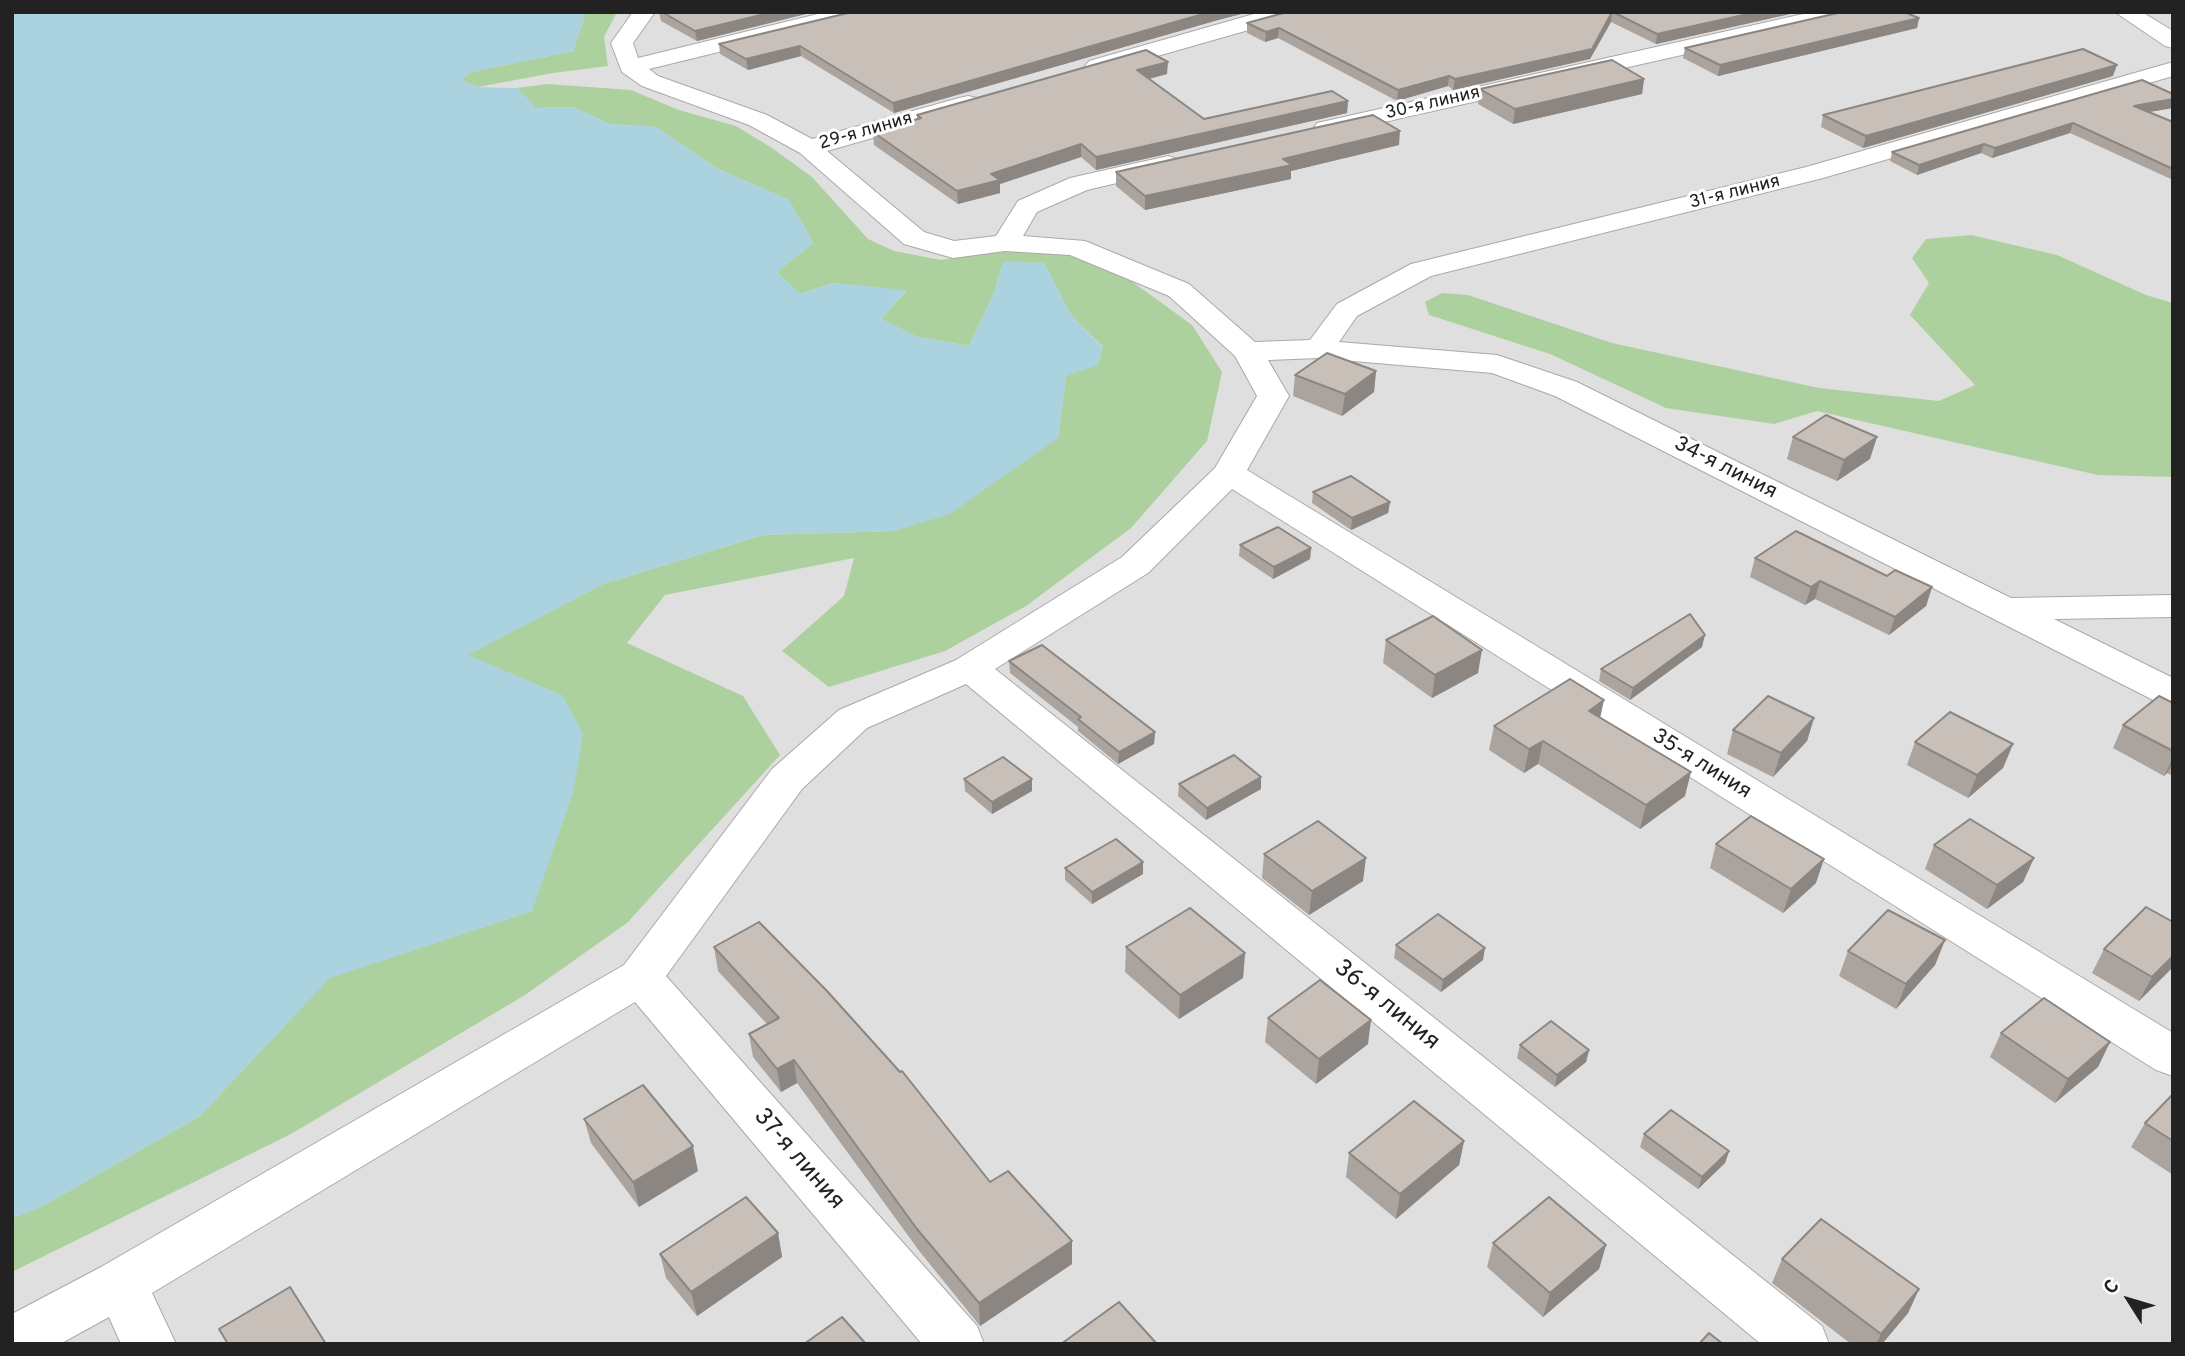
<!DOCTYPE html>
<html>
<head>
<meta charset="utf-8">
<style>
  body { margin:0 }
  #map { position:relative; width:2185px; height:1356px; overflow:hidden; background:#f2efe9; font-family:Overpass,sans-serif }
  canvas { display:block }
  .frame { position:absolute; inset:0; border:14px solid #222; pointer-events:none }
  .north { position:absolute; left:2094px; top:1265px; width:70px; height:70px; -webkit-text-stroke:5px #fff; paint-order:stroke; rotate:307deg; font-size:19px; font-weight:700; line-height:28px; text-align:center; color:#222 }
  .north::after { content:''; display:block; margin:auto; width:24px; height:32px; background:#222; clip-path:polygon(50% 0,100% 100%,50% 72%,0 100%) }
</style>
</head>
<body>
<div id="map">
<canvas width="2185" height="1356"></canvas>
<div class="frame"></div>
<div class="north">С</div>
</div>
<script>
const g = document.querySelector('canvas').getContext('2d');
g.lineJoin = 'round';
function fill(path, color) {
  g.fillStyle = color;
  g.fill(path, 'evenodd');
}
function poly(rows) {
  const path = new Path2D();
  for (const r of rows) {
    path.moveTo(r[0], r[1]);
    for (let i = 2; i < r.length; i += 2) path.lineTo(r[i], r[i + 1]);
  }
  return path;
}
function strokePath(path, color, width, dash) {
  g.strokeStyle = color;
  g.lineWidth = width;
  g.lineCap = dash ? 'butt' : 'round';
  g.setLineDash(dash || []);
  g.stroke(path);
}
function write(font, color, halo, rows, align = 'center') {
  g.font = font + ' Overpass,sans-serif';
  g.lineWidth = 6;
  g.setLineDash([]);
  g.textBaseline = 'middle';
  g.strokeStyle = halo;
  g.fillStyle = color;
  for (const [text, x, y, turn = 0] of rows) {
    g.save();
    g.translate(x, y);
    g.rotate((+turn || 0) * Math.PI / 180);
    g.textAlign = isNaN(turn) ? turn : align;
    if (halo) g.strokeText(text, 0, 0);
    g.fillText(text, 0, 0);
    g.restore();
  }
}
fill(poly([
  [12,12,2173,12,2173,1344,12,1344]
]), '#e0dfdf');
fill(poly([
  [586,12,617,12,604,37,608,66,553,73,478,87,461,80,471,72,573,51],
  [547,84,631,90,679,110,736,126,772,148,812,177,868,239,894,251,941,260,991,250,1025,248,1071,255,1130,280,1192,325,1222,372,1207,441,1131,528,1026,606,945,651,829,687,782,651,844,596,854,558,665,595,627,643,743,696,780,755,627,923,525,995,291,1134,12,1272,12,1218,41,1207,200,1116,329,978,532,911,563,696,467,655,603,584,763,535,894,531,1058,438,1066,376,1103,347,1071,315,1044,263,1003,262,994,293,969,346,917,337,881,319,906,291,833,283,800,294,777,272,813,243,789,200,718,169,656,127,609,124,573,107,536,108,517,88],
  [1971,235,2057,255,2146,295,2173,303,2173,477,2098,475,1817,411,1774,424,1666,408,1550,354,1429,315,1425,302,1442,293,1468,295,1612,343,1819,388,1939,401,1975,385,1910,315,1929,283,1912,258,1926,239]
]), '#add19e');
fill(poly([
  [12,12,586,12,573,51,471,72,462,80,478,87,517,88,536,108,573,107,609,124,656,127,718,169,789,200,813,243,777,272,800,294,833,283,906,290,881,319,917,337,969,346,994,293,1003,262,1044,263,1071,315,1103,348,1098,365,1066,376,1058,438,950,514,894,531,763,535,603,584,468,655,563,696,583,734,573,793,532,911,330,978,200,1116,41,1207,12,1218]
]), '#aad3df');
const minor = poly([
  [633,12,655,12,633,43,638,58,826,12,865,12,862,17,649,69,658,76,767,115,812,139,959,98,968,96,977,98,980,103,977,108,827,151,924,232,954,241,996,236,1018,201,1070,178,1168,156,1177,159,1181,164,1177,169,1087,190,1037,212,1023,236,1085,241,1189,284,1255,342,1310,340,1337,304,1411,264,1806,167,2173,62,2173,76,1823,178,1431,276,1357,316,1339,342,1497,355,1577,382,2011,598,2173,595,2173,617,2054,619,2173,678,2173,706,2159,703,1555,396,1492,373,1319,358,1268,360,1289,396,1247,470,2173,1033,2173,1076,2156,1070,1232,489,1148,573,995,669,1822,1326,1829,1344,1761,1344,966,684,867,728,802,789,666,976,977,1326,984,1344,922,1344,635,1002,152,1293,176,1344,121,1344,109,1317,60,1344,12,1344,12,1314,101,1267,624,965,772,769,839,710,956,660,1122,557,1215,468,1257,396,1235,356,1169,296,1070,255,1005,251,953,258,904,244,800,153,749,125,642,86,622,72,611,43,633,12],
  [1261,12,1297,12,1294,17,1105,71,1097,73,1089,71,1085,66,1089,61,1261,12],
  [1812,12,1853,12,1850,17,1842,19,1326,135,1317,133,1314,128,1317,123,1326,121,1812,12],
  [2115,12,2142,12,2173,31,2173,48,2165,46,2115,12]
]);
strokePath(minor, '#a9a9a9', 2);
fill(minor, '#fff');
fill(poly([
  [659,12,814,12,697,41,661,21],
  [852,12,1249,12,1218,20,894,113,801,56,748,70,720,54,719,44],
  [1287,12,1799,12,1656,44,1611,22,1590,59,1453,90,1448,86,1397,101,1278,38,1265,42,1247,33,1247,23],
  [1919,18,1917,28,1718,76,1683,58,1685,48],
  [1167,74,1149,79,1204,119,1348,101,1347,113,1096,170,1081,157,1000,184,1000,193,958,204,874,145,873,132,917,119,917,115],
  [2113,76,1863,148,1821,127,1823,115],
  [1644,79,1642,94,1513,124,1478,104,1480,89],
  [2173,94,2173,108,2149,112,2173,122,2173,180,2070,133,1992,158,1981,153,1917,175,1890,161,1892,152],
  [1399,145,1291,171,1291,179,1145,210,1116,186,1116,172],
  [1376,371,1374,392,1342,416,1293,396,1295,375],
  [1793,437,1870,459,1837,481,1787,459],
  [1313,492,1390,502,1388,513,1351,530,1312,503],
  [1240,545,1311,548,1310,559,1273,579,1239,556],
  [1755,558,1887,576,1932,587,1926,606,1889,635,1815,599,1805,605,1750,577],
  [1386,640,1478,673,1432,698,1383,663],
  [1702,647,1630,700,1599,681,1601,669],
  [1009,661,1155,732,1154,744,1118,764,1078,731,1078,727,1010,673],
  [2173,703,2173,776,2167,773,2164,776,2113,748,2123,725],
  [1601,717,1685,796,1640,829,1538,764,1524,773,1489,750,1494,726],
  [1814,718,1807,741,1773,777,1727,754,1733,730],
  [1915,742,2013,744,2003,768,1968,798,1907,765],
  [1261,777,1261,789,1206,820,1178,796,1179,784],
  [964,779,1032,791,992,814,965,791],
  [1716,844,1816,883,1783,913,1710,868],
  [1934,845,2034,858,2023,882,1987,909,1925,869],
  [1264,854,1363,881,1309,915,1262,878],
  [1143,862,1143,874,1092,904,1065,880,1065,868],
  [1945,940,1935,965,1896,1009,1839,976,1848,951],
  [1396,945,1483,960,1441,992,1394,958],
  [714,947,990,1182,1072,1264,980,1326,920,1252,797,1083,781,1092,753,1057,749,1034,767,1024,718,971],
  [1126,947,1245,953,1243,978,1179,1019,1125,972],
  [2104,949,2173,967,2139,1001,2092,973],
  [1268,1018,1368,1044,1316,1084,1265,1042],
  [2001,1033,2110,1042,2098,1067,2055,1103,1990,1057],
  [1520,1045,1589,1050,1586,1062,1555,1087,1517,1058],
  [2173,1094,2173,1175,2131,1147,2145,1123],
  [584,1119,698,1171,639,1207,591,1143],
  [1644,1134,1729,1151,1725,1163,1698,1189,1640,1147],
  [1464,1141,1459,1165,1396,1219,1346,1177,1349,1153],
  [778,1233,782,1257,697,1316,666,1278,660,1254],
  [1493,1243,1606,1245,1599,1269,1543,1317,1487,1267],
  [1782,1259,1919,1289,1908,1313,1882,1344,1851,1344,1772,1283]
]), '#aba49e');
fill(poly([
  [773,12,814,12,697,41,695,31],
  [1210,12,1249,12,1218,20,894,113,893,103],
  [1612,12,1611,22,1590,59,1453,90,1455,79],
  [1757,12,1799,12,1656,44,1657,34],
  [1919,18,1917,28,1718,76,1720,65],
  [1279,28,1278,38,1265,42,1266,32],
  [800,46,801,56,748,70,746,59],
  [1168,62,1167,74,1136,82,1137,70],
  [2117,65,2113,76,1863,148,1866,136],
  [1449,76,1448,86,1397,101,1398,90],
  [1644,79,1642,94,1513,124,1515,109],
  [2173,99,2173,108,2131,115,2134,106],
  [1348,101,1347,113,1096,170,1096,157],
  [2073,123,2070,133,1992,158,1995,148],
  [1400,131,1399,145,1291,171,1291,179,1145,210,1145,196,1283,159],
  [1081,144,1081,157,1000,184,1000,193,958,204,957,191,991,174],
  [1984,144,1981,153,1917,175,1919,165],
  [1376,371,1374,392,1342,416,1345,394],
  [1877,437,1870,459,1837,481,1844,460],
  [1390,502,1388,513,1351,530,1352,518],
  [1311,548,1310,559,1273,579,1274,567],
  [1820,581,1815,599,1805,605,1811,587],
  [1932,587,1926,606,1889,635,1895,617],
  [1705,635,1702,647,1630,700,1633,688],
  [1482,650,1478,673,1432,698,1435,675],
  [1604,700,1599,723,1589,711],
  [1814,718,1807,741,1773,777,1781,753],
  [1155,732,1154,744,1118,764,1119,752],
  [1543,741,1538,764,1524,773,1529,749],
  [2013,744,2003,768,1968,798,1977,775],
  [2173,758,2173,762,2167,773,2164,776],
  [1691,772,1685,796,1640,829,1646,805],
  [1261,777,1261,789,1206,820,1207,808],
  [1032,779,1032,791,992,814,992,802],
  [1366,858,1363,881,1309,915,1312,891],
  [2034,858,2023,882,1987,909,1997,885],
  [1824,859,1816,883,1783,913,1791,889],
  [1143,862,1143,874,1092,904,1092,892],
  [1945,940,1935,965,1896,1009,1906,984],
  [1485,948,1483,960,1441,992,1443,980],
  [1245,953,1243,978,1179,1019,1180,995],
  [2173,956,2173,967,2139,1001,2152,977],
  [1371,1020,1368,1044,1316,1084,1319,1059],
  [2110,1042,2098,1067,2055,1103,2068,1079],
  [1589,1050,1586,1062,1555,1087,1557,1075],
  [794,1060,797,1083,781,1092,777,1069],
  [1464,1141,1459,1165,1396,1219,1400,1194],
  [693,1146,698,1171,639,1207,633,1182],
  [1729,1151,1725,1163,1698,1189,1702,1177],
  [778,1233,782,1257,697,1316,691,1292],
  [1072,1241,1072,1264,980,1326,979,1303],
  [1606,1245,1599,1269,1543,1317,1550,1293],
  [1919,1289,1908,1313,1882,1344,1876,1344,1881,1334]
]), '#8b8681');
const building = poly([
  [662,12,773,12,695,31,662,12],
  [852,12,1210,12,893,103,800,46,746,59,719,44,852,12],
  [1287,12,1612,12,1592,49,1455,79,1449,76,1398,90,1279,28,1266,32,1247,23,1287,12],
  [1613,12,1757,12,1657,34,1613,12],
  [1842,12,1904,12,1919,18,1720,65,1685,48,1842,12],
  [2083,49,2117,65,1866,136,1823,115,2083,49],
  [1146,50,1168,62,1137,70,1204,119,1332,91,1348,101,1096,157,1081,144,991,174,1000,180,957,191,873,132,921,118,917,115,1146,50],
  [1612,60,1644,79,1515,109,1480,89,1612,60],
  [2142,80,2173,94,2173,99,2134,106,2173,122,2173,169,2073,123,1995,148,1984,144,1919,165,1892,152,2142,80],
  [1373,115,1400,131,1283,159,1292,165,1145,196,1116,172,1373,115],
  [1327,353,1376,371,1345,394,1295,375,1327,353],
  [1826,415,1877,437,1844,460,1793,437,1826,415],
  [1351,476,1390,502,1352,518,1313,492,1351,476],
  [1278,527,1311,548,1274,567,1240,545,1278,527],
  [1796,531,1887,576,1895,570,1932,587,1895,617,1820,581,1811,587,1755,558,1796,531],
  [1690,614,1705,635,1633,688,1601,669,1690,614],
  [1433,616,1482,650,1435,675,1386,640,1433,616],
  [1042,645,1155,732,1119,752,1078,719,1081,717,1009,661,1042,645],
  [1570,679,1604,700,1589,711,1691,772,1646,805,1543,741,1529,749,1494,726,1570,679],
  [1768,696,1814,718,1781,753,1733,730,1768,696],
  [2159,696,2173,703,2173,751,2123,725,2159,696],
  [1950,712,2013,744,1977,775,1915,742,1950,712],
  [1234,755,1261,777,1207,808,1179,784,1234,755],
  [1003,757,1032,779,992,802,964,779,1003,757],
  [1751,816,1824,859,1791,889,1716,844,1751,816],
  [1970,819,2034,858,1997,885,1934,845,1970,819],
  [1318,821,1366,858,1312,891,1264,854,1318,821],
  [1116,839,1143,862,1092,892,1065,868,1116,839],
  [2146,907,2173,922,2173,956,2152,977,2104,949,2146,907],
  [1190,908,1245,953,1180,995,1126,947,1190,908],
  [1888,910,1945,940,1906,984,1848,951,1888,910],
  [1438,914,1485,948,1443,980,1396,945,1438,914],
  [759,922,827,991,900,1072,902,1071,990,1182,1008,1171,1072,1241,979,1303,917,1229,794,1060,777,1069,749,1034,779,1018,714,947,759,922],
  [1320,980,1371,1020,1319,1059,1268,1018,1320,980],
  [2044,998,2110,1042,2068,1079,2001,1033,2044,998],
  [1551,1021,1589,1050,1557,1075,1520,1045,1551,1021],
  [643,1085,693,1146,633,1182,584,1119,643,1085],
  [2173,1094,2173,1141,2145,1123,2173,1094],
  [1414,1101,1464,1141,1400,1194,1349,1153,1414,1101],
  [1671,1110,1729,1151,1702,1177,1644,1134,1671,1110],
  [746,1197,778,1233,691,1292,660,1254,746,1197],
  [1549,1197,1606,1245,1550,1293,1493,1243,1549,1197],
  [1821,1219,1919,1289,1881,1334,1782,1259,1821,1219],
  [290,1287,326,1344,228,1344,219,1329,290,1287],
  [1119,1302,1157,1344,1061,1344,1119,1302],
  [842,1317,866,1344,804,1344,842,1317],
  [1709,1333,1723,1344,1699,1344,1709,1333]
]);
fill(building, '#c7bfb8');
strokePath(building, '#8b8681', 2);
write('18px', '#222', '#fff', [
  ["30-я линия",1433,104,-13],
  ["29-я линия",866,132,-16],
  ["31-я линия",1735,193,-14]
]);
write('21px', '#222', '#fff', [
  ["34-я линия",1725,469,27],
  ["35-я линия",1701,765,32]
]);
write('24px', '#222', '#fff', [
  ["36-я линия",1386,1006,39],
  ["37-я линия",798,1160,49]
]);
</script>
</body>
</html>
